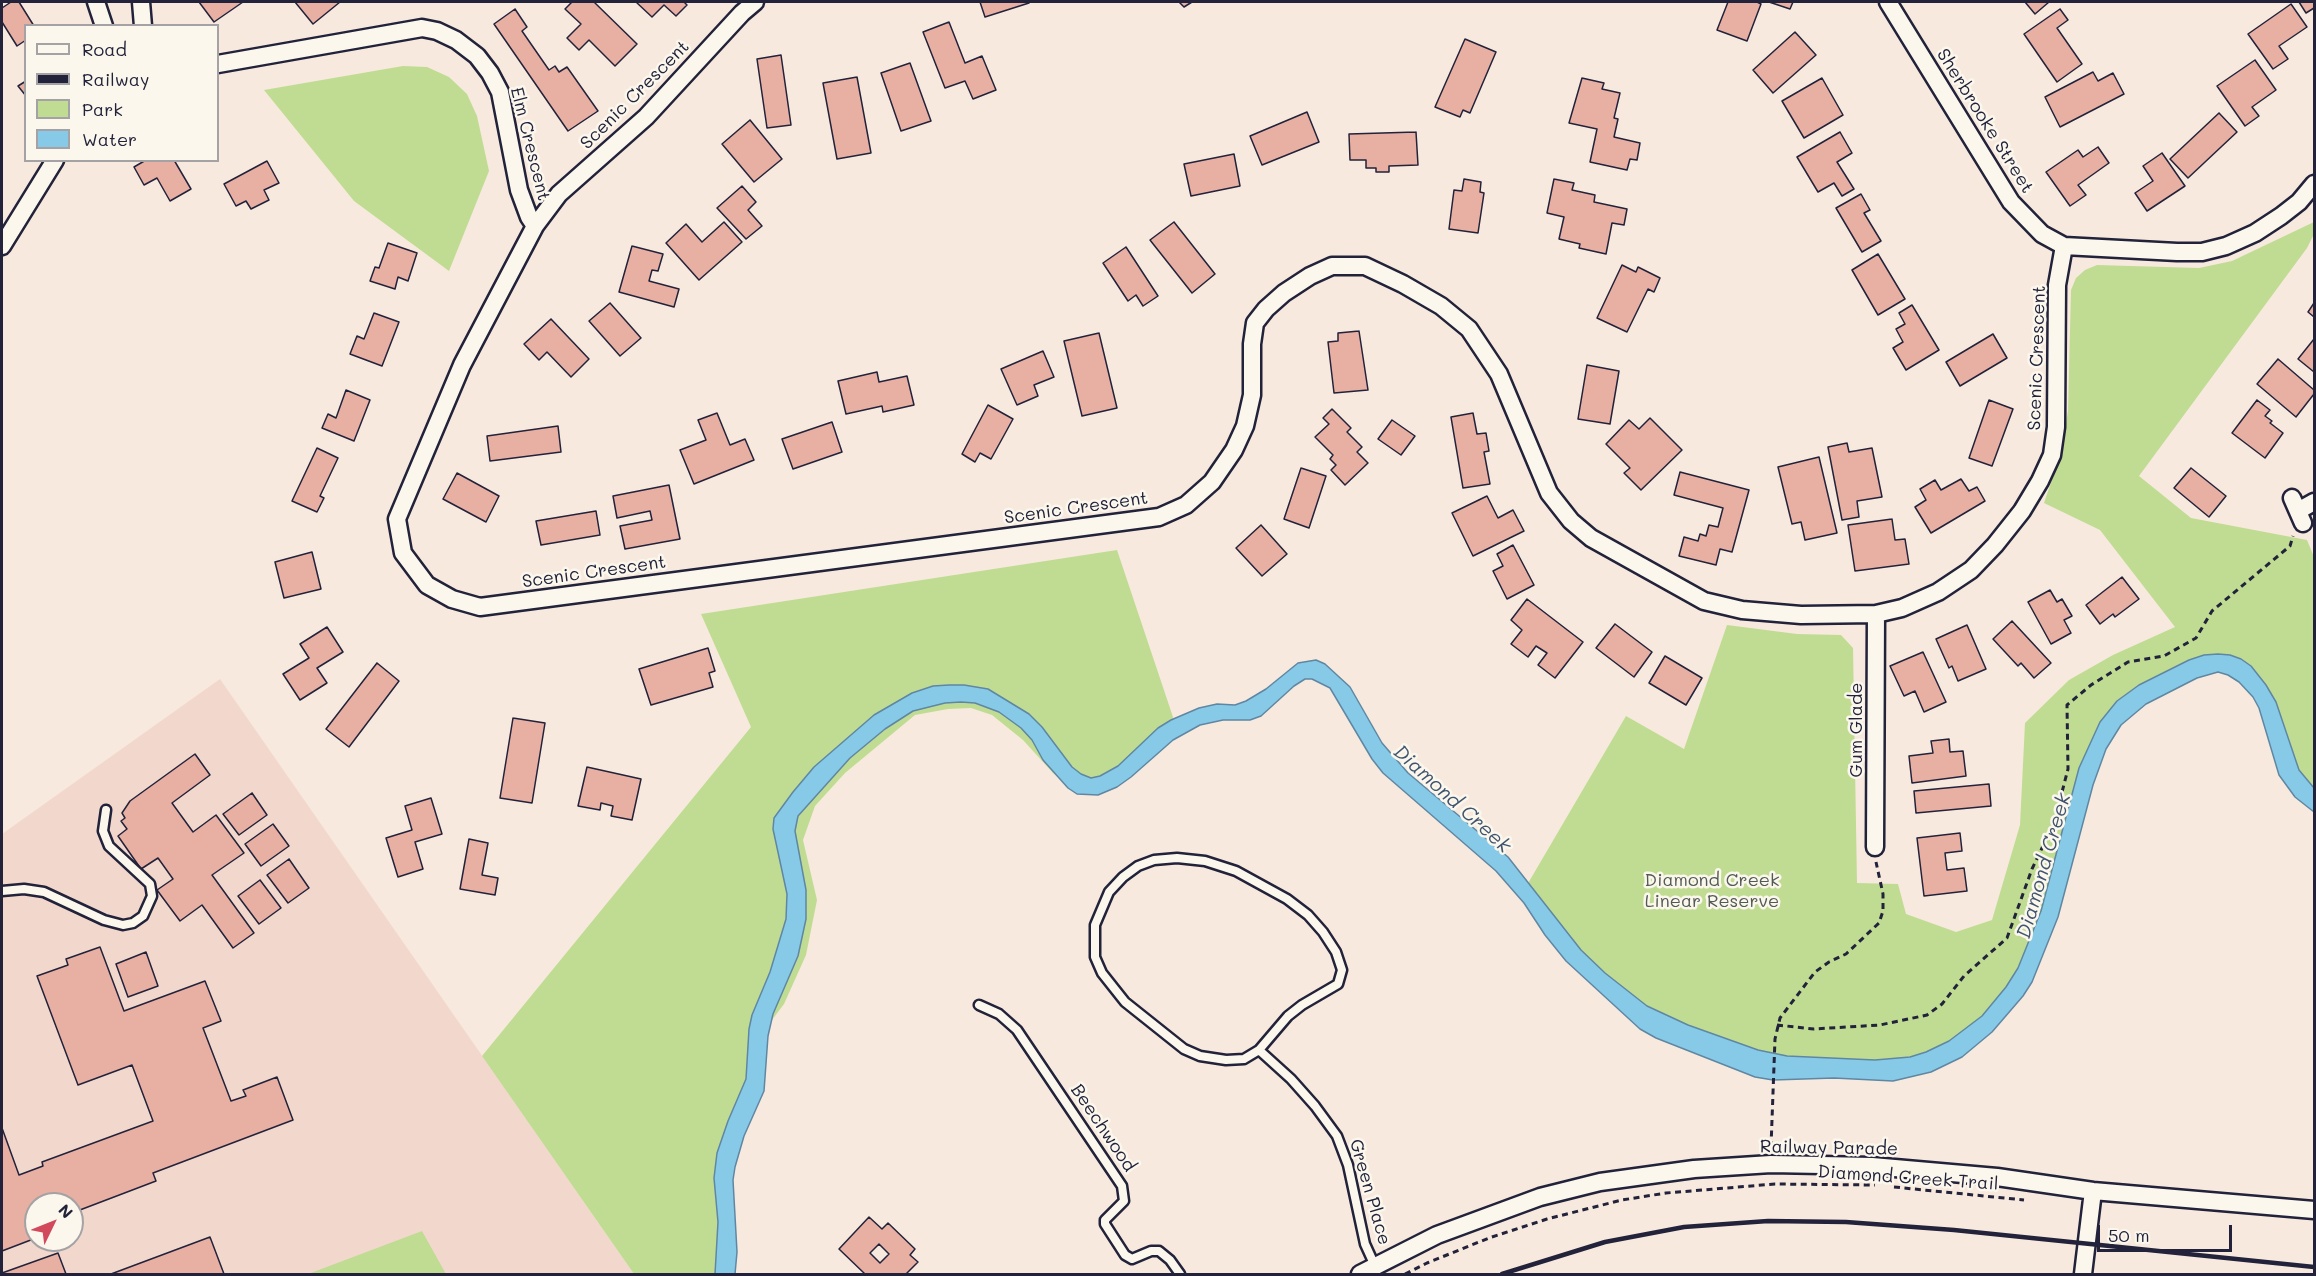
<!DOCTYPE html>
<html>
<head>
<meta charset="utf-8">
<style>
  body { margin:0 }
  #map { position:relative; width:2316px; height:1276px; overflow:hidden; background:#f7e9dd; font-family:Mali,sans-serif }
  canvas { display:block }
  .frame { position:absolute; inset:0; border:3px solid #22223b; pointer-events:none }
  .legend { position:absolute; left:24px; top:24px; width:195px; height:138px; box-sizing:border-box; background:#fbf7ec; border:2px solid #a4a2a5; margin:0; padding:8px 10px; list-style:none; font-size:18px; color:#22223b }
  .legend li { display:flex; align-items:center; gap:12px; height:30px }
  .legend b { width:30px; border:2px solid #a4a2a5 }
  .north { position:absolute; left:24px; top:1192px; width:60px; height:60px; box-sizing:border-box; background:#fbf7ec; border:2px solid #a4a2a5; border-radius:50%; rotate:47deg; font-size:16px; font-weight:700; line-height:24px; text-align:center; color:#22223b }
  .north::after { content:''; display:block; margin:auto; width:21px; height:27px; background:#d1495b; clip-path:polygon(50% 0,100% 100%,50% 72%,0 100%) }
  .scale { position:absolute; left:2097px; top:1225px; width:135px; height:27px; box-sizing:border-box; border:3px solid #22223b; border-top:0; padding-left:8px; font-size:18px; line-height:21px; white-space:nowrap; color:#22223b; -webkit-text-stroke:4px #fbf7ec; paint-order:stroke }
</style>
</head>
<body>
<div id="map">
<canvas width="2316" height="1276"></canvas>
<div class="frame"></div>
<ul class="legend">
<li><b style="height:8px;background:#fbf7ec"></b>Road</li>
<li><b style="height:8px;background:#22223b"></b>Railway</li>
<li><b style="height:16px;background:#c0dc93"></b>Park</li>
<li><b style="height:16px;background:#87cae8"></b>Water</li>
</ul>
<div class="north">N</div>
<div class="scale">50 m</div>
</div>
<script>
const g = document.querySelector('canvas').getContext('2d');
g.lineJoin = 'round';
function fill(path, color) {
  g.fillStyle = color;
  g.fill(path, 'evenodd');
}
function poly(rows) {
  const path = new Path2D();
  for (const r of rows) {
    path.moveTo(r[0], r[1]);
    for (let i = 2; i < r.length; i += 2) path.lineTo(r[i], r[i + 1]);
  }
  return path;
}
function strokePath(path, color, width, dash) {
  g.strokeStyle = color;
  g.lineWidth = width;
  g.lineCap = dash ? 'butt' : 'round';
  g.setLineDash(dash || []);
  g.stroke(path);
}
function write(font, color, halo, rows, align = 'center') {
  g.font = font + ' Mali,sans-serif';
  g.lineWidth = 5;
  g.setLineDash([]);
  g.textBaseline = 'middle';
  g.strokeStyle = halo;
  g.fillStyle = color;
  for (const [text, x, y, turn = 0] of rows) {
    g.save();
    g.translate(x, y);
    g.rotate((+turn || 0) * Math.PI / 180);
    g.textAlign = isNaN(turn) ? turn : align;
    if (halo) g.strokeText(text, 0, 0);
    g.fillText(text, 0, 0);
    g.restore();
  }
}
fill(poly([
  [220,679,634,1274,2,1274,2,834],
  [36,1204,72,1204,72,1240,36,1240]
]), '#f2d8cc');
fill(poly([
  [403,66,427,67,449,77,467,94,477,116,489,171,449,271,354,201,264,90],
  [2314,222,2314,234,2307,248,2139,476,2191,518,2307,540,2314,557,2314,808,2251,681,2202,668,2116,713,2051,913,1994,1017,1920,1066,1787,1070,1612,995,1527,885,1626,716,1684,749,1727,625,1797,634,1841,635,1853,648,1857,883,1898,884,1906,914,1956,932,1992,920,2020,825,2025,723,2069,680,2113,655,2175,627,2100,530,2044,503,2060,456,2068,411,2071,290,2076,278,2085,270,2097,265,2199,268,2232,261],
  [1117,550,1176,726,1128,774,1070,787,1053,773,1023,740,992,715,971,708,948,709,915,715,845,773,815,806,803,840,817,900,806,955,784,1004,763,1032,732,1141,727,1274,634,1274,482,1056,751,727,701,614],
  [422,1231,446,1274,308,1274]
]), '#c0dc93');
const water = poly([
  [2218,654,2230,655,2241,659,2251,666,2266,685,2276,702,2299,770,2314,788,2314,812,2295,797,2279,775,2259,708,2253,697,2239,682,2228,675,2218,672,2197,678,2146,704,2121,725,2106,749,2093,785,2058,917,2032,982,2023,996,1992,1032,1962,1057,1931,1072,1893,1081,1834,1078,1773,1080,1755,1077,1656,1038,1640,1029,1566,961,1545,935,1524,903,1496,871,1383,773,1372,759,1330,688,1312,679,1305,679,1294,686,1261,716,1250,720,1223,720,1200,725,1173,740,1131,777,1117,787,1098,795,1077,794,1068,788,1043,760,1032,740,1021,728,999,712,975,703,961,702,945,703,913,711,885,729,850,758,798,816,795,831,806,890,806,919,798,956,773,1014,768,1036,764,1091,744,1136,735,1167,733,1180,737,1252,735,1274,715,1274,718,1222,714,1178,717,1153,728,1121,746,1079,749,1029,752,1015,770,972,786,919,787,894,773,829,774,818,793,792,814,767,874,715,912,693,933,686,949,685,964,685,988,689,1029,714,1042,727,1072,767,1081,774,1091,778,1100,776,1118,766,1158,728,1171,720,1199,708,1217,704,1235,705,1246,701,1266,689,1298,663,1316,660,1325,664,1350,687,1382,743,1408,773,1508,857,1581,950,1605,973,1647,1006,1688,1025,1758,1050,1787,1056,1875,1060,1910,1057,1926,1052,1949,1041,1982,1016,2006,987,2018,968,2041,911,2079,768,2100,722,2117,701,2139,685,2189,660,2204,655,2218,654]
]);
fill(water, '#87cae8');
strokePath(water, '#5f87a3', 1.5);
const building = poly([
  [11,2,19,2,34,26,26,26,26,40,17,46,2,22,2,8,11,2],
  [199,2,243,2,214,22,199,2],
  [295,2,340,2,313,24,295,2],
  [572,2,594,2,637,44,615,66,589,40,579,50,567,38,581,24,565,9,572,2],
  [636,2,684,2,687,5,676,16,664,5,652,17,636,2],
  [980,2,1029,2,1029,3,985,17,980,2],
  [1179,2,1192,2,1184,7,1179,2],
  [1728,2,1757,2,1761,4,1747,41,1717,30,1728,2],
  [1769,2,1793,2,1790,9,1769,2],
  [2025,2,2049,2,2035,14,2025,2],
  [2299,2,2314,2,2314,8,2306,13,2299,2],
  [2291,4,2307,27,2279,46,2288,59,2273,69,2248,34,2291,4],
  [515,9,527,27,522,31,549,70,555,66,559,72,567,67,598,111,568,131,494,24,515,9],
  [2060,9,2068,20,2057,28,2082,64,2057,82,2024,34,2060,9],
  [949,22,965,63,982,56,996,90,973,99,965,81,945,88,923,32,949,22],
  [1795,32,1816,55,1773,93,1753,70,1795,32],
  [1465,39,1496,52,1470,113,1463,110,1460,117,1435,107,1465,39],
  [781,55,791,125,767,128,757,59,781,55],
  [2255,60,2276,90,2252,107,2259,116,2245,126,2217,86,2255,60],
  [910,63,931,121,901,131,881,73,910,63],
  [2093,72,2098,81,2113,73,2124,94,2060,127,2045,97,2093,72],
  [857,77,871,153,837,159,823,83,857,77],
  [1582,78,1604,83,1602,89,1620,93,1614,118,1618,119,1614,137,1640,143,1637,160,1630,159,1627,170,1590,162,1597,129,1569,123,1582,78],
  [1822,78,1843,115,1804,138,1782,101,1822,78],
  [26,81,26,96,18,86,26,81],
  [1307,112,1319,142,1262,165,1250,136,1307,112],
  [2219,113,2237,132,2188,178,2170,159,2219,113],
  [750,120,782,159,754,182,722,144,750,120],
  [1416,132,1418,165,1389,166,1389,172,1376,172,1376,168,1366,168,1366,160,1350,160,1349,134,1416,132],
  [1840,132,1852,153,1837,162,1854,189,1842,196,1834,183,1818,192,1797,157,1840,132],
  [2098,147,2109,163,2078,185,2086,195,2070,206,2046,172,2078,150,2083,157,2098,147],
  [2162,153,2185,186,2147,211,2135,193,2153,181,2143,166,2162,153],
  [1234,154,1240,186,1191,196,1184,164,1234,154],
  [146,160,174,160,191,189,170,201,157,178,144,185,134,167,146,160],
  [267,161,279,183,264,190,269,200,251,209,246,201,236,206,224,184,267,161],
  [1464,179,1481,182,1480,192,1484,193,1478,233,1449,229,1454,190,1462,191,1464,179],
  [1554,179,1574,183,1572,190,1595,195,1594,202,1627,209,1624,225,1612,223,1606,254,1579,248,1580,244,1559,239,1564,217,1547,213,1554,179],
  [742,186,756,202,748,210,762,226,746,239,717,208,742,186],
  [1861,194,1870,210,1864,213,1881,241,1862,252,1836,208,1861,194],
  [724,222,742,242,699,280,666,243,686,224,702,242,724,222],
  [1174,222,1215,274,1192,293,1150,240,1174,222],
  [388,243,417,253,408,281,398,277,395,289,370,281,375,267,379,268,388,243],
  [632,246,663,254,658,271,652,270,649,281,679,289,674,307,619,292,632,246],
  [1126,247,1158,296,1143,306,1136,295,1128,301,1103,263,1126,247],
  [1878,254,1905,299,1878,315,1852,270,1878,254],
  [1622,265,1636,272,1638,267,1660,278,1654,292,1648,289,1627,332,1597,318,1622,265],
  [610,303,641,338,620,356,589,321,610,303],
  [2314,303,2314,317,2308,312,2314,303],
  [1912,305,1939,350,1906,370,1893,348,1903,342,1896,329,1905,324,1899,313,1912,305],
  [374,313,399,322,382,366,350,354,357,336,364,339,374,313],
  [551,319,589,359,571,377,547,352,539,360,524,344,551,319],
  [1359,331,1368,390,1334,393,1328,342,1338,341,1338,333,1359,331],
  [1099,333,1117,408,1082,416,1064,341,1099,333],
  [1993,334,2007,358,1960,386,1946,362,1993,334],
  [2314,339,2314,372,2298,359,2314,339],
  [1043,351,1054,377,1034,385,1038,396,1017,405,1001,369,1043,351],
  [2278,359,2314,390,2314,394,2296,417,2257,384,2278,359],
  [1587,365,1619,371,1610,424,1578,419,1587,365],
  [877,372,879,382,907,376,914,405,883,412,882,406,846,414,838,381,877,372],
  [346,390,370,400,354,441,322,428,328,414,336,418,346,390],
  [1989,400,2013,409,1992,466,1969,458,1989,400],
  [2257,400,2270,410,2265,416,2272,421,2270,423,2283,433,2265,458,2232,433,2257,400],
  [988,405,1013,419,991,459,980,453,975,462,962,454,988,405],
  [1332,409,1351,428,1347,432,1362,447,1357,452,1368,463,1345,485,1331,470,1336,465,1330,459,1333,455,1315,437,1329,424,1323,418,1332,409],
  [717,413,730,445,745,439,754,460,694,484,680,450,706,440,698,420,717,413],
  [1473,413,1477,434,1486,433,1489,451,1484,452,1490,484,1463,488,1451,417,1473,413],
  [1650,418,1682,450,1641,490,1624,473,1630,468,1606,444,1629,420,1639,429,1650,418],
  [1392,420,1415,436,1401,455,1378,439,1392,420],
  [832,422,842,452,793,469,782,439,832,422],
  [558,426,561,452,490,461,487,436,558,426],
  [1847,443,1849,452,1872,448,1882,497,1857,501,1859,517,1842,520,1828,447,1847,443],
  [317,448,338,458,320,496,324,498,317,512,292,501,317,448],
  [1819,457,1837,533,1805,540,1801,522,1792,524,1778,467,1819,457],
  [1301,468,1326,476,1309,528,1284,519,1301,468],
  [2191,468,2226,496,2209,517,2174,488,2191,468],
  [1680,472,1749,490,1732,552,1720,549,1716,565,1679,556,1684,537,1698,541,1700,534,1706,536,1709,525,1718,527,1723,508,1674,495,1680,472],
  [457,473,499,496,486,522,443,499,457,473],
  [1961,479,1969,491,1977,487,1985,501,1931,533,1915,507,1926,500,1920,489,1935,480,1941,490,1961,479],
  [669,485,680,539,625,549,620,526,652,520,650,511,617,518,613,496,669,485],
  [1487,496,1498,518,1513,510,1524,531,1473,556,1452,513,1487,496],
  [596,511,600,535,541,545,536,521,596,511],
  [1892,519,1895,540,1905,539,1909,564,1855,571,1848,525,1892,519],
  [1261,525,1287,554,1262,576,1236,548,1261,525],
  [1513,545,1534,585,1507,599,1493,571,1503,566,1497,554,1513,545],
  [312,552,321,589,284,598,275,562,312,552],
  [2122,577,2139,599,2115,617,2113,614,2100,624,2086,605,2122,577],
  [2050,590,2057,602,2062,599,2072,616,2064,620,2071,633,2051,644,2028,602,2050,590],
  [1527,599,1583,642,1555,678,1538,665,1547,653,1536,646,1528,657,1511,644,1522,630,1511,620,1527,599],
  [2012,621,2051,663,2034,678,2021,663,2018,666,1993,639,2012,621],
  [1615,624,1652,652,1634,677,1596,648,1615,624],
  [1967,625,1986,669,1958,681,1952,666,1949,668,1936,639,1967,625],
  [327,627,343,652,317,668,327,683,300,700,283,674,309,658,300,644,327,627],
  [708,648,715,671,709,673,713,687,651,705,639,669,708,648],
  [1923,652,1946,702,1924,712,1915,691,1904,696,1890,666,1923,652],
  [1665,656,1702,678,1686,705,1649,683,1665,656],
  [377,663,399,681,349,747,326,729,377,663],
  [513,718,545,723,532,803,500,798,513,718],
  [1949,739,1950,752,1963,751,1966,776,1912,783,1909,756,1933,753,1931,741,1949,739],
  [195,754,210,775,172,803,193,832,216,815,244,853,212,875,254,933,233,948,202,905,180,921,157,890,173,879,158,858,141,869,118,836,127,829,121,821,125,818,122,813,130,801,195,754],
  [587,767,641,779,632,820,611,816,613,806,601,803,600,810,578,806,587,767],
  [1989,784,1991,806,1916,813,1914,791,1989,784],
  [252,793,267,815,239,835,223,814,252,793],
  [431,798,442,834,415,842,423,869,398,877,386,838,412,830,405,806,431,798],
  [273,824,289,846,261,866,245,844,273,824],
  [1960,833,1962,851,1945,853,1947,870,1964,868,1967,891,1924,896,1917,838,1960,833],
  [469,839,488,843,482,875,498,878,495,895,460,889,469,839],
  [289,859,309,888,288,903,267,875,289,859],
  [260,880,281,908,259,924,238,896,260,880],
  [100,947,124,1011,205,981,221,1021,203,1028,231,1101,246,1096,243,1090,277,1077,293,1120,153,1173,156,1181,72,1213,72,1204,36,1204,36,1238,2,1251,2,1128,19,1175,43,1166,42,1162,153,1121,132,1065,78,1085,37,976,68,965,66,959,100,947],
  [146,952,158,986,128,997,116,964,146,952],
  [869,1217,882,1229,888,1223,915,1249,910,1255,918,1262,906,1274,865,1274,839,1249,869,1217],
  [879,1244,889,1254,880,1263,870,1253,879,1244],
  [210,1237,224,1274,111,1274,210,1237],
  [58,1253,66,1274,2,1274,2,1273,58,1253]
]);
fill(building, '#e8afa3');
strokePath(building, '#22223b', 1.5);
const service = poly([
  [1177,858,1205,861,1236,871,1287,899,1308,915,1323,932,1336,952,1342,970,1338,984,1302,1005,1288,1016,1259,1050,1244,1059,1226,1060,1200,1056,1184,1049,1125,1002,1102,973,1095,957,1095,925,1109,892,1123,877,1138,866,1154,860,1177,858],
  [2,891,24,889,44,892,104,920,123,925,133,923,143,916,152,896,150,884,109,846,103,831,106,810],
  [979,1005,999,1014,1017,1030,1122,1186,1124,1201,1105,1220,1105,1224,1125,1255,1132,1259,1151,1251,1159,1251,1170,1260,1180,1274],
  [1259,1050,1291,1079,1315,1106,1337,1136,1348,1165,1365,1244,1375,1266]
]);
const minor = poly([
  [96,2,104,26],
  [141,2,143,26],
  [755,2,742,13,646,117,559,194,535,226,462,365,397,519,403,553,427,585,452,599,480,607,1159,517,1186,505,1212,482,1234,450,1245,426,1252,395,1252,344,1255,323,1266,309,1284,293,1310,276,1332,266,1365,266,1403,284,1441,306,1469,329,1499,374,1549,493,1571,521,1591,538,1704,601,1742,610,1801,615,1876,614,1902,608,1938,592,1971,570,1995,545,2022,511,2040,481,2052,455,2056,427,2057,285,2064,246],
  [1888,2,2011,202,2042,234,2064,246,2177,252,2202,252,2226,246,2255,233,2281,216,2299,202,2314,184],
  [218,64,422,28,437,31,456,40,477,56,490,73,500,92,519,190,529,217,535,226],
  [2,246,55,160],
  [2292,498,2303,523],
  [2298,511,2314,502],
  [1875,847,1876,614],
  [1360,1274,1437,1235,1540,1197,1600,1182,1694,1169,1771,1164,1872,1166,1997,1177,2093,1191,2314,1210],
  [2083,1274,2093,1191]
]);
strokePath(service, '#22223b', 13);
strokePath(minor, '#22223b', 21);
strokePath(poly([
  [1777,1025,1814,1029,1880,1025,1927,1015,1942,1004,1964,976,2007,938,2032,869,2054,823,2068,769,2067,705,2091,685,2128,662,2164,656,2196,638,2212,611,2290,546,2293,536],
  [1771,1147,1775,1039,1780,1018,1815,972,1829,962,1846,954,1879,923,1883,911,1883,894,1876,862],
  [1894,1187,2024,1200],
  [1405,1274,1427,1263,1489,1238,1547,1219,1622,1200,1666,1193,1775,1184,1875,1185]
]), '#22223b', 3, [6, 4.5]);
strokePath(service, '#fbf7ec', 8);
strokePath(minor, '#fbf7ec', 16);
strokePath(poly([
  [1502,1274,1605,1242,1684,1227,1768,1221,1846,1222,1954,1230,2314,1267]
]), '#22223b', 4.5);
write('18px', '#22223b', '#fbf7ec', [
  ["Scenic Crescent",635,95,-45],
  ["Sherbrooke Street",1985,121,58],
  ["Elm Crescent",530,144,76],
  ["Scenic Crescent",2037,358,-88],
  ["Scenic Crescent",1076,508,-8],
  ["Scenic Crescent",594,572,-8],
  ["Gum Glade",1856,730,-90],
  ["Beechwood",1103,1128,56],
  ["Railway Parade",1829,1148,1],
  ["Diamond Creek Trail",1908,1178,4],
  ["Green Place",1370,1192,74]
]);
write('18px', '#515a55', '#fbf7ec', [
  ["Diamond Creek",1712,880],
  ["Linear Reserve",1712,901]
]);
write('italic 20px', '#40546f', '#fbf7ec', [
  ["Diamond Creek",1452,799,42],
  ["Diamond Creek",2044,866,-74]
]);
</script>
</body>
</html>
